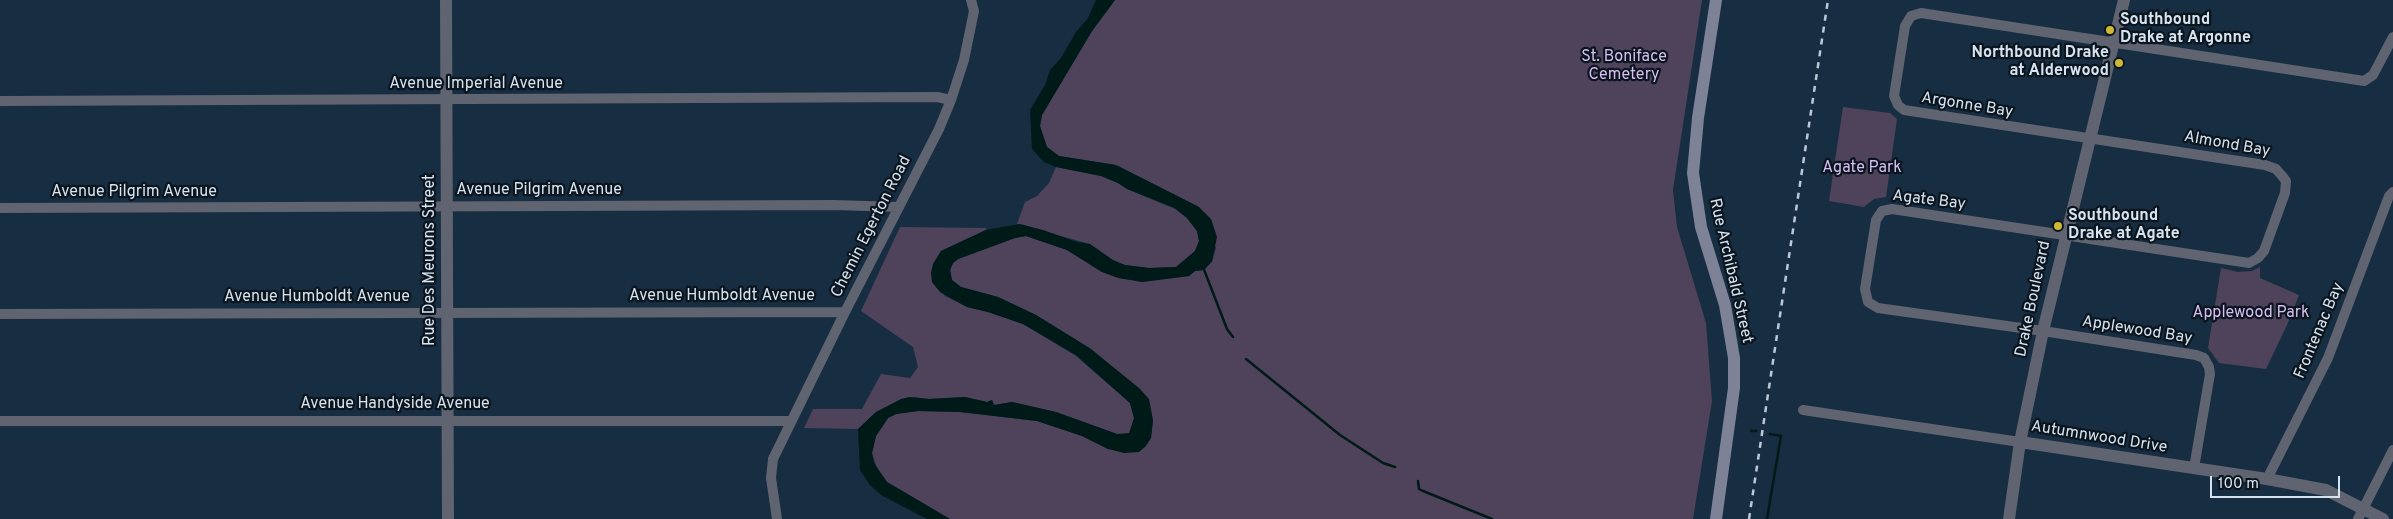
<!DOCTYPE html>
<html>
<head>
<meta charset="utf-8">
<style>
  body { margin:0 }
  #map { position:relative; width:2393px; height:519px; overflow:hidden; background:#172d41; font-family:Overpass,sans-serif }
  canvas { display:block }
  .scale { position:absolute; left:2210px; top:476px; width:130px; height:22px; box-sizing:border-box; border:2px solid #d6e3f0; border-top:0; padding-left:6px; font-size:15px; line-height:18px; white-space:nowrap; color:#d6e3f0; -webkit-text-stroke:4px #0b151e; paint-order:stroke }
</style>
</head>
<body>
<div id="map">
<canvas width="2393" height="519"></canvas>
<div class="scale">100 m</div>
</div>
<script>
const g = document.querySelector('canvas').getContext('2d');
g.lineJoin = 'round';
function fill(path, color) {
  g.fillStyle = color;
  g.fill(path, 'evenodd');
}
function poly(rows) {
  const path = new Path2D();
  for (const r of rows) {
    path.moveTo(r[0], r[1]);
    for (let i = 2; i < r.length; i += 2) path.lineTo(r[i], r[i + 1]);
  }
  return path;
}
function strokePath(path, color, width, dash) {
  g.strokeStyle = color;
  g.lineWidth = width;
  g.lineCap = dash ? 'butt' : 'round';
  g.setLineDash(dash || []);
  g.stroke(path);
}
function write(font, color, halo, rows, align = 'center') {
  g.font = font + ' Overpass,sans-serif';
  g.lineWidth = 4.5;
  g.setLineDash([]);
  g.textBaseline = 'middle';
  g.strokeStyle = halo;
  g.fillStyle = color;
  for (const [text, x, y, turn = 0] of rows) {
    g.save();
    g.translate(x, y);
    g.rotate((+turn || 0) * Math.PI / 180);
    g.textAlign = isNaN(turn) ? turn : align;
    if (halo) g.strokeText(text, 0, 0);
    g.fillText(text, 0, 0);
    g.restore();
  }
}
fill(poly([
  [1115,0,1702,0,1673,190,1677,227,1706,323,1712,401,1693,519,950,519,887,482,878,471,872,453,876,436,888,418,896,414,918,411,960,412,1037,421,1082,436,1108,449,1145,447,1151,438,1153,420,1091,349,1036,315,998,297,961,287,952,280,950,270,953,263,958,259,1015,238,1026,236,1067,250,1102,272,1142,282,1189,276,1195,271,1204,270,1212,262,1216,248,1199,207,1116,165,1059,156,1047,147,1040,126,1042,115,1092,31],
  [1843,107,1890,113,1897,119,1886,197,1874,199,1864,207,1829,201],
  [1056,167,1101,176,1118,183,1127,189,1175,209,1187,218,1197,231,1199,241,1195,251,1176,267,1149,268,1125,265,1113,261,1090,244,1017,224,1025,202,1037,196,1049,183],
  [900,227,986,228,986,230,941,251,933,264,932,282,945,296,967,307,988,312,1023,324,1076,356,1130,403,1134,418,1131,431,1129,434,1117,434,1056,412,1012,402,994,405,992,400,987,402,965,397,929,399,914,397,876,412,858,429,804,428,813,409,862,409,881,374,910,378,918,367,913,347,861,311],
  [2260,267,2260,278,2299,295,2287,325,2266,369,2219,363,2208,348,2221,268,2238,272,2252,271]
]), '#4f435c');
fill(poly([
  [1096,0,1115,0,1092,31,1042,115,1040,126,1047,147,1059,156,1116,165,1199,207,1211,219,1217,237,1212,261,1204,270,1195,271,1189,276,1142,282,1118,278,1102,272,1067,250,1026,236,1015,238,958,259,953,263,950,270,952,280,961,287,998,297,1036,315,1091,349,1139,388,1149,399,1153,420,1151,438,1145,447,1139,452,1124,453,1108,449,1082,436,1037,421,960,412,918,411,896,414,888,418,876,436,872,453,874,463,887,482,950,519,927,519,881,495,870,485,860,470,858,429,876,412,901,399,909,397,929,399,965,397,987,402,992,400,994,405,1012,402,1056,412,1117,434,1129,433,1134,418,1130,403,1076,355,1023,324,988,312,967,307,940,292,932,282,931,273,933,264,941,251,986,230,1020,224,1043,230,1077,242,1090,244,1113,260,1125,265,1149,268,1176,267,1195,251,1199,241,1197,231,1187,218,1175,208,1127,189,1118,183,1101,176,1056,167,1044,162,1032,149,1030,110,1045,85,1050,70,1061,58,1076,32,1088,18]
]), '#001a17');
strokePath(poly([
  [1203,267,1227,329,1233,337],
  [1246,359,1340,435,1383,463,1395,467],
  [1751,431,1756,431],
  [1418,481,1419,489,1423,491,1492,519],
  [1767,519,1781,436,1770,434]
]), '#001a17', 2.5);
strokePath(poly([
  [0,101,937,97,951,100],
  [0,208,834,205,899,207],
  [0,314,845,312],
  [1803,410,2020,442],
  [0,421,790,421],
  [2194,468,2210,374,2209,367,2204,358,2196,355,2043,331,1878,308,1868,302,1865,289,1876,220,1882,211,1892,209,2249,263,2258,258,2264,251,2285,193,2286,181,2283,177,2276,169,2265,165,1904,110,1898,105,1894,96,1905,26,1911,16,1921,13,2364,81,2373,75,2393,37],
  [2267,479,2328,358,2389,196,2393,192],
  [777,519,771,478,773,459,845,312,939,129,951,100,964,60,974,11,971,0],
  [2358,519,2393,450]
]), '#606370', 10);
strokePath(poly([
  [446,0,448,519],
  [2020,442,2267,479,2326,490,2383,519],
  [2009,519,2020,442,2043,331,2124,0]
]), '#606370', 12);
strokePath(poly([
  [1716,0,1698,118,1693,173,1701,227,1725,305,1734,358,1734,388,1716,519]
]), '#7d8296', 12);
strokePath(poly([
  [1749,519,1828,0]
]), '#bac9d7', 2.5, [6, 6]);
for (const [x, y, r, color] of [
  [2110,30,5,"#d0b736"],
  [2119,63,5,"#d0b736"],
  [2058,226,5,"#d0b736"]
]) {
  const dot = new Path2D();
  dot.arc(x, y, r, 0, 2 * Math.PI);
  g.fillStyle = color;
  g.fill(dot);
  strokePath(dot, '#0b151e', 2);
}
write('bold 16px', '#d6e3f0', '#0b151e', [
  ["Southbound",2120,21],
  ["Drake at Argonne",2120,39],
  ["Northbound Drake",2109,54,"right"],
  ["at Alderwood",2109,72,"right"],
  ["Southbound",2068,217],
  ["Drake at Agate",2068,235]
], 'left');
write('16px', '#d6bef2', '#0b151e', [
  ["St. Boniface",1624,58],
  ["Cemetery",1624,76],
  ["Agate Park",1862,169],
  ["Applewood Park",2251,314]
]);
write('16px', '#d6e3f0', '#0b151e', [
  ["Avenue Imperial Avenue",476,85],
  ["Argonne Bay",1967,106,9],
  ["Almond Bay",2227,145,10],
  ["Avenue Pilgrim Avenue",539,191],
  ["Avenue Pilgrim Avenue",134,193],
  ["Agate Bay",1929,201,7],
  ["Chemin Egerton Road",872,227,-63],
  ["Rue Des Meurons Street",431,260,-90],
  ["Rue Archibald Street",1730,271,77],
  ["Avenue Humboldt Avenue",722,297],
  ["Avenue Humboldt Avenue",317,298],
  ["Drake Boulevard",2034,299,-78],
  ["Applewood Bay",2137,331,9],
  ["Frontenac Bay",2320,331,-67],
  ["Avenue Handyside Avenue",395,405],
  ["Autumnwood Drive",2099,438,9]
]);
</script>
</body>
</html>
